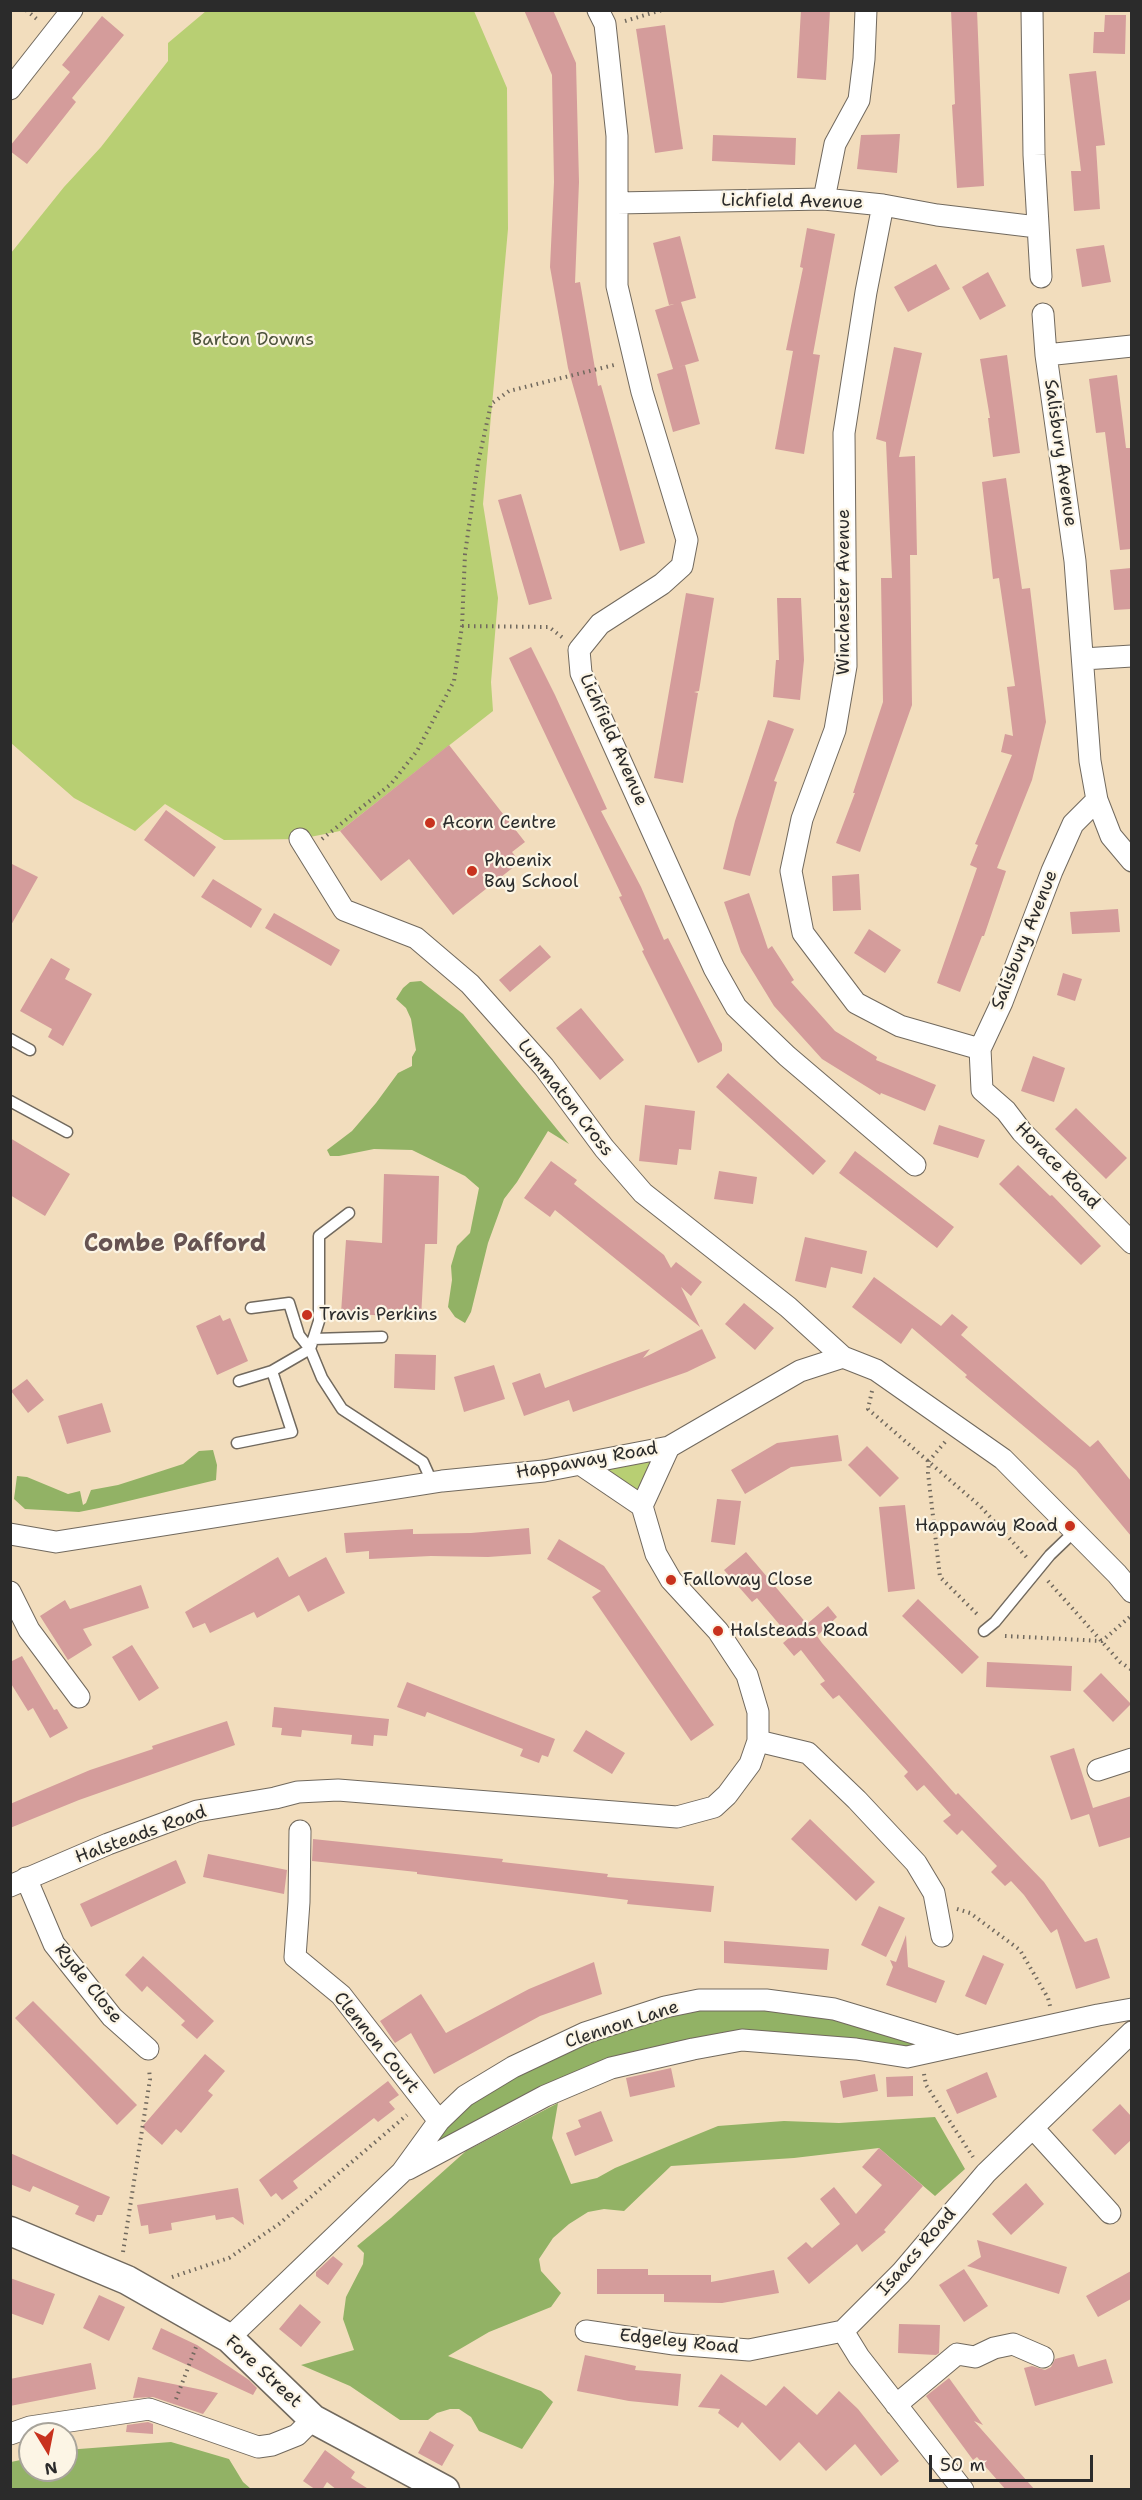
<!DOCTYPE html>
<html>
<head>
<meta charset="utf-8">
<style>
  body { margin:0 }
  #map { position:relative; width:1142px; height:2500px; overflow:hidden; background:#f2ddbd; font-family:"Shantell Sans",sans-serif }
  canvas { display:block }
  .frame { position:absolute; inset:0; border:12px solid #2b2b2b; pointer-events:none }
  .north { position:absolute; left:18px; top:2422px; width:60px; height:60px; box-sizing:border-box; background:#fcf5e5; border:2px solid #a8a49b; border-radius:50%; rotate:170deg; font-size:16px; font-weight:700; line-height:24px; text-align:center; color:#2b2b2b }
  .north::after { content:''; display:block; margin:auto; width:21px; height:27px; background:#c8321e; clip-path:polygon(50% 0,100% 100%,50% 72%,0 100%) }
  .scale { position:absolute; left:929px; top:2455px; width:164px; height:27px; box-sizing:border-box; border:3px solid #2b2b2b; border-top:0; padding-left:8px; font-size:18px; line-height:21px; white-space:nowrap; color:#2b2b2b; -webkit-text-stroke:4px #fcf5e5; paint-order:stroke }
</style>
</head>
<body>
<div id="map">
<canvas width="1142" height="2500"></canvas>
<div class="frame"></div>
<div class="north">N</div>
<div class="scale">50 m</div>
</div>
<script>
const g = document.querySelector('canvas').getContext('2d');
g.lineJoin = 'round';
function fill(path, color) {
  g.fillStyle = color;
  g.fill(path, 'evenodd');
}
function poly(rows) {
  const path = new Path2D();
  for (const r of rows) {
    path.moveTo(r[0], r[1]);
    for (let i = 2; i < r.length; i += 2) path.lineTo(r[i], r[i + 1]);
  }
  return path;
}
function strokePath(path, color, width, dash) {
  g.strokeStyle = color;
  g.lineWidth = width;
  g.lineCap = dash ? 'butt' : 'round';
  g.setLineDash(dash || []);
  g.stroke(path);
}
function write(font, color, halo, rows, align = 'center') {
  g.font = font + ' "Shantell Sans",sans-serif';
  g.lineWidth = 4.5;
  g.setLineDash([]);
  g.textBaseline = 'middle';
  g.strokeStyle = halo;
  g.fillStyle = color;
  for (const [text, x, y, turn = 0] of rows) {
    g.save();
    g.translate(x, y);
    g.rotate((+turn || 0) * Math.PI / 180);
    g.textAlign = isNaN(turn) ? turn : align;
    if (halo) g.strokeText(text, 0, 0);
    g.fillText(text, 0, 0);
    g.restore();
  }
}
fill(poly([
  [206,11,474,11,507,88,508,229,483,504,498,598,491,682,493,711,340,831,300,839,224,840,165,804,135,831,74,798,11,743,11,253,64,187,101,147,168,61,168,43],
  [669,1447,642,1506,580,1464]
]), '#b8cf73');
fill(poly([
  [421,981,463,1014,569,1144,548,1131,517,1182,504,1199,488,1243,471,1312,465,1323,455,1317,448,1307,452,1280,451,1266,457,1246,470,1233,479,1188,465,1176,412,1150,374,1149,339,1156,330,1156,327,1150,352,1131,376,1103,398,1073,412,1066,412,1057,416,1050,411,1019,406,1008,396,999,403,988,410,982],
  [213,1450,217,1465,216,1480,99,1508,79,1512,25,1509,14,1499,17,1476,27,1477,68,1494,80,1491,83,1505,86,1503,91,1490,118,1485,143,1477,183,1464,199,1451],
  [766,2000,957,2046,907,2057,742,2040,611,2068,402,2172,465,2095,665,2007],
  [558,2103,552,2138,571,2184,597,2178,615,2168,718,2126,784,2121,839,2123,935,2117,965,2169,935,2196,879,2148,794,2158,671,2166,624,2211,604,2209,588,2212,569,2224,553,2238,539,2259,541,2271,561,2293,551,2307,489,2332,448,2356,541,2391,553,2402,522,2449,479,2431,471,2417,459,2409,450,2409,437,2413,428,2420,400,2420,350,2386,301,2365,354,2350,343,2319,346,2297,363,2264,364,2253,357,2246,391,2218,466,2151],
  [171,2442,229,2459,243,2482,251,2489,11,2489,11,2462,30,2458,30,2470,66,2470,66,2450]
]), '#92b265');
fill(poly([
  [524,10,553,10,576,63,579,182,575,283,580,282,598,386,601,385,645,543,620,551,568,368,550,267,554,182,552,75],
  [801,10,830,10,826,80,797,78],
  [951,10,977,10,984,186,957,188,952,105,955,104],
  [1105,15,1126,15,1125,54,1093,53,1094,32,1104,32],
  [102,16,124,35,72,98,76,102,27,164,10,151,10,146,70,72,62,65],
  [665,25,683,149,655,153,636,29],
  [1096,71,1105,145,1096,146,1100,209,1074,211,1071,171,1081,171,1069,74],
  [900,134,897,173,857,169,861,135],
  [713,135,796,138,795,165,712,161],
  [807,228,835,234,813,354,820,355,804,454,775,449,793,351,786,350,803,268,800,267],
  [680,236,696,298,681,302,699,361,675,368,685,365,700,424,673,432,657,374,673,369,655,310,674,304,669,305,653,243],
  [1104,245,1111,282,1082,287,1076,249],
  [936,264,950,289,908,312,894,287],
  [988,272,1006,306,980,320,962,287],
  [894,347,922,353,899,457,915,456,917,555,910,555,912,705,860,852,836,843,855,793,853,793,883,702,881,578,892,578,886,442,876,439],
  [1007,355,1020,453,993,457,988,418,990,418,980,359],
  [1117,375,1126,448,1131,448,1131,549,1120,550,1105,432,1096,433,1089,379],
  [1006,478,1022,589,1030,588,1046,722,1032,780,997,868,1006,871,984,936,982,936,960,992,937,983,977,868,970,865,978,845,975,844,1012,755,1001,752,1005,734,1013,736,1007,687,1015,686,999,578,993,579,982,482],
  [521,494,552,599,529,605,498,500],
  [1131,568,1131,609,1114,610,1110,570],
  [686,593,714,598,699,691,694,692,698,693,683,783,654,778],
  [777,598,801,598,804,660,800,700,773,697,776,660,779,660],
  [531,647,555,695,607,809,601,811,641,887,664,940,668,938,722,1044,722,1051,698,1063,642,951,644,950,619,897,622,896,509,658],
  [768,720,794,729,774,781,777,782,750,876,723,869,735,821],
  [449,745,525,842,512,852,520,862,453,915,409,859,381,881,340,831],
  [166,810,216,847,194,877,144,840],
  [10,863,38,877,10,927],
  [859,874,861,910,833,911,832,876],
  [213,879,262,909,251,928,201,897],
  [749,893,768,949,772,946,794,980,791,982,835,1031,877,1057,876,1060,936,1085,925,1111,881,1093,880,1095,822,1059,774,1006,741,952,724,902],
  [1118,909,1120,932,1072,934,1070,912],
  [274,913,340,950,331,966,265,928],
  [869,929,901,950,885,973,854,953],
  [540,945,551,957,510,992,499,980],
  [51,958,70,969,65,979,92,994,63,1046,48,1037,52,1029,20,1011],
  [1063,973,1082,979,1075,1001,1057,995],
  [581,1008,624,1060,600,1080,556,1028],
  [1033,1056,1065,1068,1054,1102,1021,1091],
  [728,1073,826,1161,813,1175,716,1087],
  [645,1105,695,1111,691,1150,679,1149,677,1165,639,1161],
  [1076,1108,1127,1158,1106,1179,1055,1129],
  [939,1125,985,1140,978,1158,933,1144],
  [10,1138,70,1174,45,1216,10,1195],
  [855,1151,954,1227,937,1248,839,1173],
  [551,1161,577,1180,574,1184,664,1255,671,1268,676,1262,702,1282,691,1296,681,1287,700,1327,555,1210,550,1217,524,1198],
  [1018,1165,1050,1196,1052,1195,1101,1246,1081,1265,999,1184],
  [719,1171,757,1177,753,1204,714,1199],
  [384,1174,439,1176,437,1244,425,1244,421,1318,341,1313,346,1240,382,1243],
  [805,1237,867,1251,862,1274,831,1267,826,1288,795,1281],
  [874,1277,941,1326,952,1314,968,1327,961,1335,1090,1447,1098,1440,1131,1481,1131,1536,1076,1470,965,1377,967,1375,912,1328,901,1344,852,1307],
  [744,1303,774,1328,755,1350,725,1324],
  [220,1315,223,1321,230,1318,248,1361,217,1375,196,1326],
  [702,1329,716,1358,687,1372,573,1412,569,1400,524,1416,512,1383,540,1373,545,1388,650,1349,643,1358],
  [395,1354,436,1355,435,1390,394,1388],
  [494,1365,505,1399,464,1412,454,1377],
  [27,1379,44,1400,28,1413,11,1391],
  [102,1403,111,1432,67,1444,58,1416],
  [838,1435,842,1461,791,1467,745,1494,731,1470,777,1443],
  [867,1446,899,1478,880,1497,848,1465],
  [717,1499,741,1501,735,1545,711,1542],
  [905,1505,915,1589,888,1592,879,1507],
  [529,1528,531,1554,488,1557,431,1556,369,1559,369,1551,346,1553,344,1533,413,1529,413,1534,471,1533],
  [559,1539,604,1566,714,1725,691,1741,592,1597,601,1591,547,1559],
  [746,1552,807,1624,828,1606,837,1617,817,1636,822,1643,956,1795,958,1793,1044,1882,1085,1942,1097,1938,1110,1978,1076,1989,1057,1929,1051,1933,1024,1895,1011,1881,1005,1886,991,1872,997,1866,962,1830,957,1835,943,1821,951,1815,924,1785,917,1791,904,1776,908,1772,839,1695,833,1699,820,1684,825,1681,801,1650,794,1656,783,1643,790,1637,757,1598,752,1602,724,1570],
  [278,1557,289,1577,326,1557,345,1593,308,1612,299,1595,257,1618,254,1612,210,1633,205,1623,193,1628,185,1612],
  [141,1585,149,1608,83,1629,92,1645,68,1660,40,1616,65,1600,70,1609],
  [918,1599,979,1657,962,1674,902,1616],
  [132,1645,159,1688,139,1701,112,1657],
  [22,1656,54,1710,57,1709,68,1728,50,1738,33,1708,28,1711,10,1682,10,1662],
  [987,1662,1072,1666,1071,1691,986,1687],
  [1101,1673,1131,1704,1113,1722,1083,1691],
  [407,1682,555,1739,548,1757,542,1755,539,1763,520,1756,523,1749,427,1712,425,1717,397,1707],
  [274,1707,389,1719,387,1736,374,1735,373,1746,351,1744,352,1735,302,1730,301,1737,281,1735,282,1728,272,1727],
  [227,1721,235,1745,79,1800,10,1828,10,1804,90,1770,153,1749,152,1746],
  [586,1730,625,1753,612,1774,573,1751],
  [1074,1748,1093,1808,1131,1796,1131,1837,1099,1847,1089,1814,1071,1820,1050,1756],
  [810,1819,875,1882,856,1901,791,1839],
  [313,1839,503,1859,502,1862,608,1874,607,1877,714,1886,711,1912,627,1904,628,1900,417,1874,417,1872,312,1861],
  [208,1854,287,1870,284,1894,203,1877],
  [176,1860,186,1883,91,1927,80,1904],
  [879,1906,905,1918,886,1957,861,1945],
  [906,1935,908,1967,945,1981,936,2003,886,1985,893,1967,890,1960,896,1962],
  [724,1941,829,1949,827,1970,724,1963],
  [983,1955,1004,1964,986,2005,965,1996],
  [143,1956,214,2021,197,2039,181,2025,185,2021,147,1986,142,1992,125,1975],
  [594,1962,602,1994,540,2016,434,2074,411,2033,395,2043,380,2021,421,1994,446,2033,529,1989],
  [33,2001,137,2105,117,2125,15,2018],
  [205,2054,225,2071,208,2091,213,2095,181,2133,176,2129,162,2145,142,2127],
  [671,2068,675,2087,630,2097,626,2078],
  [987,2072,997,2097,957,2114,946,2090],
  [875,2074,878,2091,843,2098,840,2081],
  [913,2076,913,2096,887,2097,886,2077],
  [388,2081,399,2095,389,2102,395,2109,378,2122,374,2118,293,2181,298,2188,282,2200,276,2193,271,2197,259,2180],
  [1120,2104,1131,2116,1131,2140,1115,2155,1092,2130],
  [601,2111,613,2141,575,2156,566,2133,581,2127,578,2120],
  [879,2148,923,2186,884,2230,886,2232,862,2252,857,2244,809,2284,787,2258,806,2242,812,2248,840,2224,820,2199,834,2187,856,2214,882,2185,862,2167],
  [10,2153,110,2197,102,2215,97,2215,94,2222,75,2214,79,2206,33,2186,30,2192,10,2184],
  [1026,2183,1044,2204,1011,2235,992,2214],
  [238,2188,244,2225,233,2217,216,2220,215,2215,171,2223,172,2230,149,2234,148,2225,141,2226,137,2205],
  [977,2240,1067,2267,1059,2294,967,2266,981,2257],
  [333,2256,343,2264,328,2285,316,2276,316,2272],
  [597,2269,648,2269,648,2275,711,2275,711,2282,774,2270,779,2293,722,2303,664,2302,664,2294,597,2294],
  [964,2269,988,2306,964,2322,939,2285],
  [1131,2271,1131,2299,1098,2317,1086,2296],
  [10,2278,55,2294,43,2325,10,2313],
  [99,2295,125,2307,109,2341,83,2328],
  [300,2304,321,2322,301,2347,279,2329],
  [899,2324,940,2325,939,2353,936,2355,898,2353],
  [161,2328,197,2345,249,2380,257,2388,253,2395,152,2349],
  [1074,2354,1078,2367,1106,2359,1113,2383,1035,2406,1024,2368,1032,2366,1045,2370,1051,2367,1055,2359],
  [585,2355,636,2366,635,2370,681,2374,678,2406,629,2401,577,2391],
  [91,2363,96,2389,10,2406,10,2379],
  [721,2374,766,2406,784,2386,817,2415,839,2391,858,2409,899,2461,881,2476,855,2444,826,2471,799,2442,780,2461,742,2422,738,2428,718,2413,720,2409,698,2407],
  [138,2377,218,2393,203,2414,153,2397,133,2398],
  [949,2378,983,2425,974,2421,1035,2490,1006,2490,977,2457,973,2460,926,2396],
  [148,2422,153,2424,153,2434,126,2432,127,2425],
  [430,2431,454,2445,442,2466,418,2453],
  [325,2450,355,2472,351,2478,370,2490,337,2490,327,2482,322,2490,316,2490,303,2481]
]), '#d49c9b');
const lane = poly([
  [10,1039,30,1050],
  [10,1101,67,1132],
  [349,1213,319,1236,319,1321,310,1349,322,1378,342,1409,423,1462,432,1482],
  [313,1339,382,1337],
  [239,1381,272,1371],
  [237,1443,292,1432,272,1371,310,1349,299,1335,289,1303,251,1308],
  [984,1631,995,1622,1050,1555,1075,1531]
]);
const street = poly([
  [598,10,605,24,617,136,617,286,642,392,687,540,682,566,662,584,600,624,579,650,581,673,714,968,736,1007,787,1056,915,1165],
  [1032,10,1034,155,1041,277],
  [10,89,72,10],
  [824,199,835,144,859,100,864,59,866,10],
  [617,203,824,199,883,205,937,215,1037,227],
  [883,205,866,292,844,433,846,666,835,730,802,819,791,871,803,933,856,1003,900,1026,980,1049],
  [1043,314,1046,355,1075,561,1090,761,1097,800,1111,836,1132,861],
  [1046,355,1132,346],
  [1083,659,1132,656],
  [1097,800,1073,824,1052,871,1002,1002,980,1049,982,1090,1006,1111,1022,1132,1132,1243],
  [300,839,344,910,416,938,470,984,544,1067,604,1148,643,1193,788,1307,843,1357,876,1370,1003,1459,1117,1574,1132,1592],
  [580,1464,642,1506,669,1447],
  [10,1534,56,1542,442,1481,544,1471,669,1447,800,1371,843,1357],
  [10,1592,29,1630,79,1697],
  [758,1741,808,1753,857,1800,916,1863,934,1893,942,1936],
  [1098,1770,1132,1759],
  [300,1831,299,1902,295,1957,341,1995,439,2121],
  [26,1878,54,1944,112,2017,148,2049],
  [10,1886,108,1844,197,1811,275,1798,298,1792,338,1790,677,1817,714,1807,727,1795,750,1764,758,1741,758,1712,747,1675,718,1631,671,1580,656,1554,642,1506],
  [1033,2128,1110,2213],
  [408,2169,545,2096,611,2068,693,2049,742,2040,856,2049,907,2057,1098,2015,1132,2009],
  [586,2331,674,2344,749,2350,843,2331],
  [229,2338,402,2172,439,2121,465,2096,513,2067,585,2033,665,2007,699,2000,766,2000,834,2009,957,2046],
  [896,2405,957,2354,975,2357,994,2348,1013,2344,1043,2357],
  [10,2434,30,2427,149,2409,258,2447,272,2445,297,2435,313,2419],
  [963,2490,859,2357,843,2331,901,2273,986,2173,1132,2032]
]);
const secondary = poly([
  [10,2231,127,2280,229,2338,313,2419,445,2490]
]);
strokePath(lane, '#71695e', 13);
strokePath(street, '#71695e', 23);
strokePath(secondary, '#71695e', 31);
strokePath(poly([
  [26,10,38,20],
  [625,21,662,10],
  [462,626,549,627,563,638],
  [322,839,391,784,417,751,454,681,462,626,465,554,478,463,491,404,509,391,614,365],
  [872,1391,868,1409,981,1507,1029,1560],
  [945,1442,929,1461,928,1473,940,1577,979,1616],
  [1048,1581,1120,1662,1132,1670],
  [1005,1636,1102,1641,1132,1615],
  [957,1909,970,1913,1020,1950,1048,1998,1050,2006],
  [924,2074,926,2085,973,2157],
  [123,2252,150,2079,149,2069],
  [172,2277,229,2258,279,2224,407,2115],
  [176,2399,196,2347]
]), '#71695e', 4, [1.5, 4.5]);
strokePath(lane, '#fff', 10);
strokePath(street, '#fff', 21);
strokePath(secondary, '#fff', 28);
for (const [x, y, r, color] of [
  [430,823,6,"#c8321e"],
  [472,871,6,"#c8321e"],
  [307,1315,6,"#c8321e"],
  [1070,1526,6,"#c8321e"],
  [671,1580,6,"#c8321e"],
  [718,1631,6,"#c8321e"]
]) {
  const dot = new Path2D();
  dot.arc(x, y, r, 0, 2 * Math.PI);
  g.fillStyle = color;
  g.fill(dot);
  strokePath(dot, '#fcf5e5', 2);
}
write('18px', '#2b2b2b', '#fcf5e5', [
  ["Lichfield Avenue",792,202,1],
  ["Salisbury Avenue",1060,453,82],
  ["Winchester Avenue",844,592,-90],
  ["Lichfield Avenue",613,740,66],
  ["Salisbury Avenue",1025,940,-68],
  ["Lummaton Cross",565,1098,52],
  ["Horace Road",1057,1166,46],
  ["Happaway Road",587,1461,-10],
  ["Halsteads Road",141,1835,-20],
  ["Ryde Close",88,1984,51],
  ["Clennon Lane",622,2025,-18],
  ["Clennon Court",376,2043,51],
  ["Isaacs Road",917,2252,-49],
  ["Edgeley Road",679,2342,6],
  ["Fore Street",263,2372,43]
]);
write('18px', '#4e543d', '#fcf5e5', [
  ["Barton Downs",253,340]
]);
write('18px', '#2b2b2b', '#fcf5e5', [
  ["Acorn Centre",442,823],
  ["Phoenix",484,861],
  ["Bay School",484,882],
  ["Travis Perkins",319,1315],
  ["Happaway Road",1058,1526,"right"],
  ["Falloway Close",683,1580],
  ["Halsteads Road",730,1631]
], 'left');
write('bold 24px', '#665352', '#fcf5e5', [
  ["Combe Pafford",175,1245]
]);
</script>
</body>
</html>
